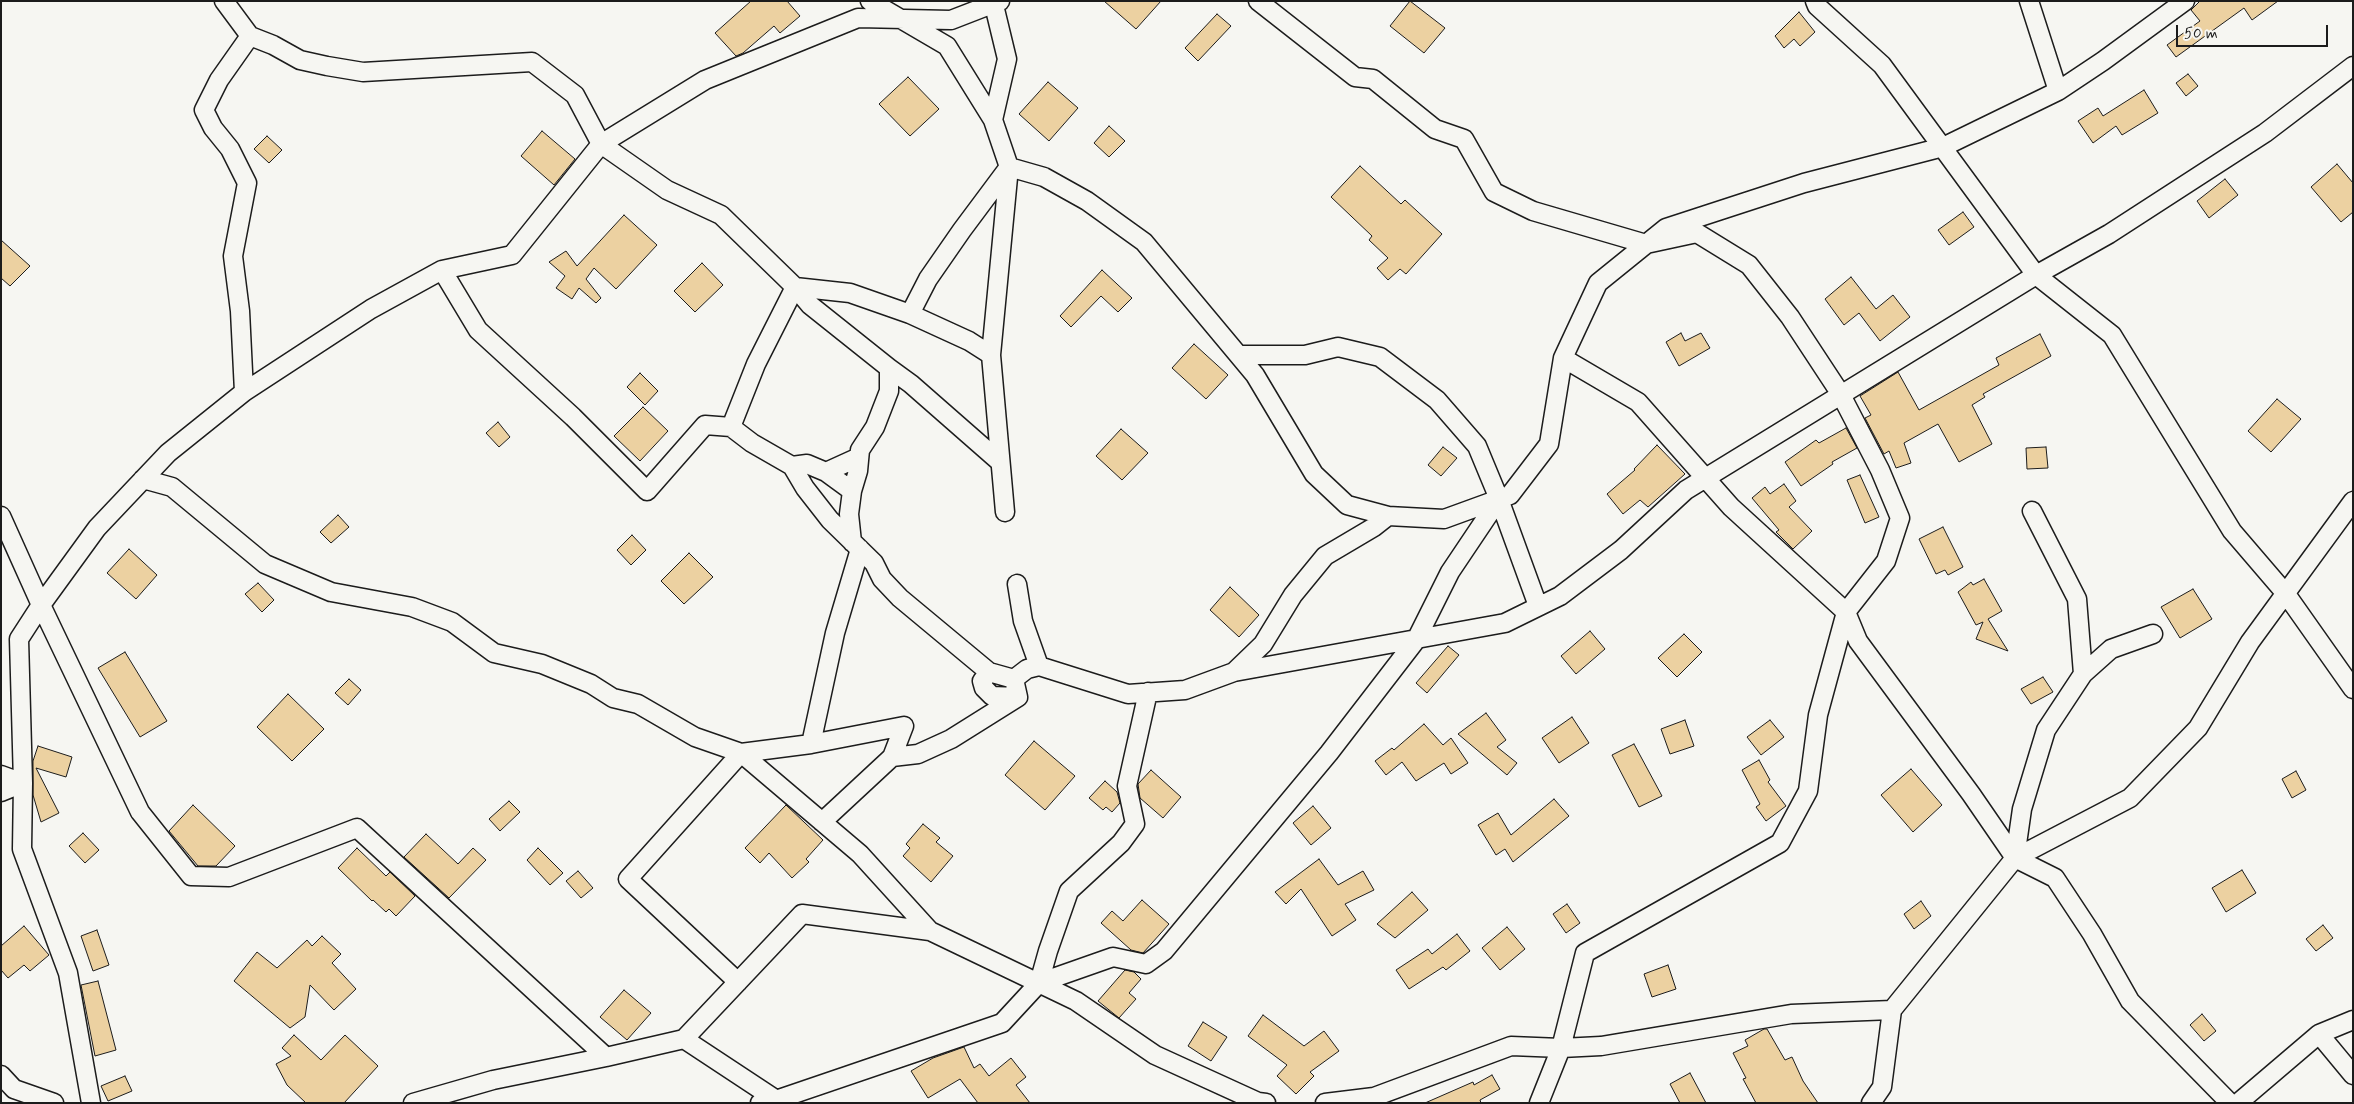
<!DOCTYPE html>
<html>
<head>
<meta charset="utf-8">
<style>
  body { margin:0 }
  #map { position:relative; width:2354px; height:1104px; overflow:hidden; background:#f6f6f2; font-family:Mynerve,sans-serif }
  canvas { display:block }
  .frame { position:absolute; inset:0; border:2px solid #1c1c1c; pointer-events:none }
  .scale { position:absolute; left:2176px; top:25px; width:152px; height:22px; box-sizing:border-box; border:2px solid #1c1c1c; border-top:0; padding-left:6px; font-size:15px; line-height:18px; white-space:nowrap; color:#1c1c1c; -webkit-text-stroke:4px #f6f6f2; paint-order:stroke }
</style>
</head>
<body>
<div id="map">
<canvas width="2354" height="1104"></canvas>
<div class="frame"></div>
<div class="scale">50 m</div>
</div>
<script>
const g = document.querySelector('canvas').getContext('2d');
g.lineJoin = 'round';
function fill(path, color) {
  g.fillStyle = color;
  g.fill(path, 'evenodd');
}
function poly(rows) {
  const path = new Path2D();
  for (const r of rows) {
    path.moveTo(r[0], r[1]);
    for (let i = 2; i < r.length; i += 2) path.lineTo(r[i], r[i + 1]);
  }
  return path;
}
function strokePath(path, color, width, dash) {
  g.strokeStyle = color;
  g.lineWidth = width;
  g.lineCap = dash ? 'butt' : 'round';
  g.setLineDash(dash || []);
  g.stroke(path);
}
const building = poly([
  [751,1,787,1,800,16,780,33,774,26,743,53,736,56,715,33,751,1],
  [1104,1,1161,1,1136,29,1104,1],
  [1410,1,1445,28,1424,53,1390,26,1410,1],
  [2200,1,2278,1,2252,20,2244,8,2176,57,2167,45,2200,21,2191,10,2200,1],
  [1799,12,1815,32,1800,46,1794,39,1784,48,1775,36,1799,12],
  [1217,14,1231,26,1198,61,1185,48,1217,14],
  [2188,74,2198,86,2186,96,2176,83,2188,74],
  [908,77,939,109,910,136,879,104,908,77],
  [1048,82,1078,108,1049,141,1019,114,1048,82],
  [2144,90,2158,113,2122,135,2116,126,2093,143,2078,121,2098,108,2103,116,2144,90],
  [1109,126,1125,141,1109,157,1094,143,1109,126],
  [542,131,575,159,554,185,521,156,542,131],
  [267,136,282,150,269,163,254,149,267,136],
  [2337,164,2353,183,2353,212,2341,222,2311,187,2337,164],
  [1360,166,1401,204,1405,200,1442,234,1406,274,1400,269,1388,280,1377,268,1388,258,1369,240,1372,236,1331,197,1360,166],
  [2225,179,2238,195,2209,218,2197,201,2225,179],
  [1963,212,1974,227,1949,245,1938,230,1963,212],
  [624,215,657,245,616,289,594,268,586,279,601,298,596,303,579,288,572,299,556,288,565,276,549,262,566,251,577,266,624,215],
  [1,240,30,266,10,286,1,278,1,240],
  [702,263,723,285,695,312,674,291,702,263],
  [1102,270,1132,298,1118,312,1101,296,1071,327,1060,316,1102,270],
  [1851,277,1876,309,1893,295,1910,317,1880,341,1859,313,1844,325,1825,299,1851,277],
  [1681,333,1685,341,1701,333,1710,348,1679,366,1666,342,1681,333],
  [2040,334,2051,356,1983,394,1985,397,1972,405,1992,444,1959,462,1938,424,1904,443,1911,463,1896,468,1889,451,1884,454,1865,418,1871,415,1860,396,1898,372,1919,410,1999,365,1996,358,2040,334],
  [1194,344,1228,375,1206,399,1172,368,1194,344],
  [640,373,658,391,645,405,627,387,640,373],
  [2277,399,2301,419,2271,452,2248,431,2277,399],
  [643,407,668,431,640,461,614,436,643,407],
  [498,422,510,437,499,447,486,433,498,422],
  [1846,428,1857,448,1832,462,1833,464,1801,486,1785,462,1816,440,1819,443,1846,428],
  [1121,429,1148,453,1122,480,1096,456,1121,429],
  [1657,445,1685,474,1648,507,1640,500,1623,514,1607,494,1635,470,1634,469,1657,445],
  [1443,447,1457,458,1441,476,1428,465,1443,447],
  [2046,447,2048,468,2027,469,2026,448,2046,447],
  [1860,475,1879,517,1865,523,1847,480,1860,475],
  [1784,484,1796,501,1789,507,1812,531,1793,549,1776,532,1779,530,1752,498,1765,487,1770,494,1784,484],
  [338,515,349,527,331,543,320,532,338,515],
  [1943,527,1963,567,1948,575,1945,570,1936,574,1919,539,1943,527],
  [632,535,646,550,631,565,617,550,632,535],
  [129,549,157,575,136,599,107,573,129,549],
  [689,553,713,577,684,604,661,581,689,553],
  [1984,579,2002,611,1988,619,2008,651,1976,639,1983,622,1976,625,1958,592,1971,582,1973,585,1984,579],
  [258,583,274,600,262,612,245,594,258,583],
  [1230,587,1259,615,1239,637,1210,610,1230,587],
  [2193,589,2212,619,2180,638,2161,607,2193,589],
  [1590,631,1605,649,1576,674,1561,656,1590,631],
  [1684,634,1702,652,1677,677,1658,658,1684,634],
  [1448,646,1459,655,1427,693,1416,683,1448,646],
  [125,652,167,721,140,737,98,668,125,652],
  [2043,677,2053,692,2031,704,2021,689,2043,677],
  [349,679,361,690,348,705,335,693,349,679],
  [288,694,324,729,292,761,257,727,288,694],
  [1486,713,1506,740,1497,747,1517,763,1507,775,1458,734,1486,713],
  [1572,717,1589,743,1559,763,1542,738,1572,717],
  [1685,720,1694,746,1670,754,1661,729,1685,720],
  [1770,720,1784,737,1761,755,1747,737,1770,720],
  [1424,724,1443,745,1451,738,1468,763,1451,774,1444,763,1416,781,1402,762,1386,775,1375,761,1392,748,1394,750,1424,724],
  [1034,741,1075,776,1045,810,1005,775,1034,741],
  [1634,744,1662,796,1639,807,1612,755,1634,744],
  [38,746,72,757,66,777,36,768,59,813,41,822,33,795,33,761,38,746],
  [1759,760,1770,780,1768,782,1786,806,1766,821,1756,807,1760,804,1742,770,1759,760],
  [1911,769,1942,805,1913,832,1881,795,1911,769],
  [1151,770,1181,797,1163,818,1140,798,1138,784,1151,770],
  [2296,771,2306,790,2292,798,2282,779,2296,771],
  [1105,781,1117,792,1120,803,1112,812,1106,807,1103,810,1089,798,1105,781],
  [1554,799,1569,816,1513,862,1505,849,1496,855,1478,825,1498,813,1511,835,1554,799],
  [509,801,520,812,500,831,489,819,509,801],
  [193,805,235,846,216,866,198,866,169,831,193,805],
  [786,805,823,840,806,859,809,862,792,878,769,853,760,863,745,848,786,805],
  [1313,806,1331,828,1311,845,1293,823,1313,806],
  [923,824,940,838,936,842,953,856,931,882,903,856,910,848,906,844,923,824],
  [83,833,99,850,85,863,69,846,83,833],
  [426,834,458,864,473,848,486,860,449,898,404,857,426,834],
  [357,848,386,876,390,872,415,896,396,916,389,909,386,912,373,900,372,901,338,868,357,848],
  [538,848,563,873,550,885,527,860,538,848],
  [1319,859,1338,885,1363,871,1374,890,1345,904,1356,920,1332,936,1301,889,1286,904,1275,892,1319,859],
  [2242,870,2256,893,2226,912,2212,888,2242,870],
  [578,871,593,888,581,898,566,881,578,871],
  [1412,892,1428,910,1395,938,1377,924,1412,892],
  [1142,900,1169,924,1143,953,1131,950,1101,923,1112,911,1123,921,1142,900],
  [1921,901,1931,916,1914,929,1904,914,1921,901],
  [1567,904,1580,923,1566,933,1553,914,1567,904],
  [2323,925,2333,938,2316,951,2306,939,2323,925],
  [24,926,49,955,30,971,24,965,8,978,1,970,1,946,24,926],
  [1507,927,1525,949,1500,970,1482,948,1507,927],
  [97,930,109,965,93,971,81,936,97,930],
  [1457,934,1470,951,1446,970,1443,967,1409,989,1396,970,1428,949,1432,954,1457,934],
  [322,936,341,954,332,963,356,989,334,1010,310,985,305,1017,290,1028,234,981,257,952,277,968,307,940,312,946,322,936],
  [1668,965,1676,989,1652,997,1644,974,1668,965],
  [1125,970,1134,972,1141,979,1129,993,1136,999,1119,1018,1098,1001,1125,970],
  [98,981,116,1050,95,1056,81,985,98,981],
  [624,990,651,1013,627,1040,600,1017,624,990],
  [2202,1014,2216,1031,2204,1041,2190,1025,2202,1014],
  [1263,1015,1304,1046,1324,1031,1339,1051,1310,1072,1314,1076,1296,1094,1277,1076,1287,1065,1248,1036,1263,1015],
  [1203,1022,1227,1037,1211,1061,1188,1046,1203,1022],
  [1764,1029,1767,1029,1785,1060,1792,1057,1803,1081,1818,1103,1756,1103,1743,1079,1746,1078,1733,1053,1748,1046,1745,1040,1764,1029],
  [294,1035,321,1060,345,1035,378,1066,344,1103,306,1103,287,1085,276,1064,291,1056,282,1048,294,1035],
  [964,1047,974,1068,980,1064,989,1076,1011,1058,1026,1077,1016,1085,1030,1103,978,1103,960,1079,928,1098,911,1071,933,1058,964,1047],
  [1690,1073,1706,1103,1680,1103,1670,1084,1690,1073],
  [1492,1075,1500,1089,1480,1100,1481,1103,1425,1103,1473,1082,1474,1085,1492,1075],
  [125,1076,132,1091,108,1101,101,1086,125,1076]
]);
fill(building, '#ecd1a1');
strokePath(building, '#1c1c1c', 1);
const minor = poly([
  [224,1,250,36,273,45,300,60,327,66,363,72,532,62,575,95,601,144,667,190,721,215,795,287,756,364,731,427],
  [870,1,947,46,993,120,1009,167,991,355],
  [993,1,1007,59,993,120],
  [1258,1,1355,77,1373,79,1435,129,1464,139,1494,192,1533,211,1646,244,1697,233,1749,265,1790,317,1840,393,1880,470,1900,518,1886,561,1846,612,1818,715,1808,791,1780,843,1585,953,1561,1048,1539,1103],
  [1815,1,1817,6,1882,65,2036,275,2112,335,2232,531,2286,594,2353,689],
  [2029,1,2058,91],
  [1009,167,1044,177,1087,201,1144,242,1255,375,1314,474,1347,505,1388,516,1444,519,1510,495,1549,444,1563,358,1598,283,1666,228,1804,183,1943,147,2058,91,2103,61,2185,1],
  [442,270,478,330,573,417,647,491,705,425,731,427,752,443,792,466,805,488,830,520,874,563,882,579,900,598,989,672],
  [910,314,928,279,962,230,1009,167],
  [1239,355,1305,355,1338,347,1380,357,1437,400,1477,446,1499,499,1538,606],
  [1563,358,1638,402,1731,507,1846,612,1858,641,1971,794,2015,858,2055,878,2092,934,2130,1001,2230,1103],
  [889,368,911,384,1000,462],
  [244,392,240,311,233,256,247,183,230,149,213,128,204,110,219,80,250,36],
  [792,466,807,464,826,472,852,491],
  [826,472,859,457],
  [143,479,172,487,265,564,331,592,412,607,452,622,494,653,542,664,591,684,613,698,638,704,695,737,741,753,860,854,930,931],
  [2032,511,2077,599,2083,674],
  [1,516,41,605,140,812,191,876,229,877,357,828,606,1057],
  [852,542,849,514,852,491,858,471,860,450,875,427,889,391,889,368,810,305,795,287,850,293,910,314,969,341,991,355,1005,512],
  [1017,584,1023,621,1039,666],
  [1234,672,1505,623,1560,596,1621,550,1686,490,2036,275,2109,234,2265,133,2353,66],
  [1014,679,1027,669,1039,666,1128,694,1185,690,1234,672,1263,644,1293,595,1325,556,1374,527,1388,516],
  [811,744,835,633,860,549],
  [892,757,918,754,951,739,1018,697,1014,679,989,672,982,681,984,688,992,696,1018,697],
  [1,775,23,783],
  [1,792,23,783],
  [2015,858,2022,809,2046,730,2083,674,2111,649,2153,634],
  [738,982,628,879,741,753,811,744,904,726,892,757,822,822],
  [1039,983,1113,957,1146,964,1164,951,1329,753,1416,640,1450,572,1499,499],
  [2319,1034,2353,1020],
  [684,1039,781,1103],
  [1,1075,14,1089,54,1103],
  [91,1103,68,973,22,849,23,783,19,639,41,605,97,528,168,453,244,392,371,309,442,270,512,255,601,144,705,80,858,18,951,20,1000,1],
  [413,1103,493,1080,606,1057,684,1039,802,914,930,931,1076,1001,1155,1055,1258,1102,1266,1103],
  [760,1103,776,1100,1002,1023,1039,983,1048,951,1069,891,1121,843,1135,824,1127,786,1148,692],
  [1325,1103,1374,1097,1511,1046,1561,1048,1601,1046,1791,1014,1892,1010,2015,858,2130,798,2198,728,2250,642,2353,501],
  [1871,1103,1882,1087,1892,1010],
  [2238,1103,2319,1034,2353,1075]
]);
strokePath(minor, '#1c1c1c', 21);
strokePath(minor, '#f6f6f2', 18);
</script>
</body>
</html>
